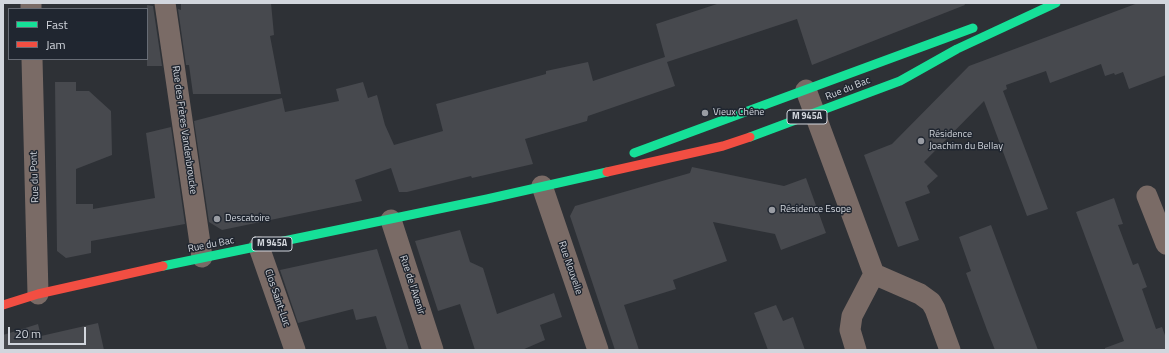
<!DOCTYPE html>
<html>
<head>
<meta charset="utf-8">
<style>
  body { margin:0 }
  #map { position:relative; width:1169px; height:353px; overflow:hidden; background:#2e3136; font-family:"Titillium Web",sans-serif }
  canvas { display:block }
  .frame { position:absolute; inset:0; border:4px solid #d2d6dd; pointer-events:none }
  .legend { position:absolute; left:8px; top:8px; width:140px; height:52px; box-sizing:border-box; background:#202630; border:1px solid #676c75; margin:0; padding:5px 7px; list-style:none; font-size:12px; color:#d2d6dd }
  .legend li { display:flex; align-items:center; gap:8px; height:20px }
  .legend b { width:20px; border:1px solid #676c75 }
  .scale { position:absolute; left:8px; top:327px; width:78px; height:18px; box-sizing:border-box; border:2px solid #d2d6dd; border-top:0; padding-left:5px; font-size:12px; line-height:14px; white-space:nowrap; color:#d2d6dd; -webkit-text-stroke:3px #202630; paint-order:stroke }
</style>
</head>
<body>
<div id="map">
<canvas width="1169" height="353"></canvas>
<div class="frame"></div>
<ul class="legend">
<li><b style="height:5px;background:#16e098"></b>Fast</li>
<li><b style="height:5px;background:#f24e42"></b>Jam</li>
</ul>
<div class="scale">20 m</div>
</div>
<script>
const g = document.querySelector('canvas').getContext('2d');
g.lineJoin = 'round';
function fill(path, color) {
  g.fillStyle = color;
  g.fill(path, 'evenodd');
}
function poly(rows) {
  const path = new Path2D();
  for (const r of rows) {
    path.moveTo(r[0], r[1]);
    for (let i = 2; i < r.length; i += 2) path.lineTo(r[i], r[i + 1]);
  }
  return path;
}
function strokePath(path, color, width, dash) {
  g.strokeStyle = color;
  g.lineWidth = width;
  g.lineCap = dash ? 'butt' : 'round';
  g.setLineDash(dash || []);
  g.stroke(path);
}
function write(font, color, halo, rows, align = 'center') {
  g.font = font + ' "Titillium Web",sans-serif';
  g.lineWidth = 3;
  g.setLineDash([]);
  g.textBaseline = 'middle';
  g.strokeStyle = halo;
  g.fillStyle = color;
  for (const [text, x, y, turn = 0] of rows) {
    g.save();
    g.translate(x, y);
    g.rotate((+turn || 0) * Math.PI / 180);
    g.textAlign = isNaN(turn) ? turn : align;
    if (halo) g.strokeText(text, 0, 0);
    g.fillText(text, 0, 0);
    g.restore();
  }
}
fill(poly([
  [181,3,271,3,274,35,270,36,281,94,193,94,189,65,186,65,178,9,181,10],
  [720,3,964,3,965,5,812,65,797,19,667,62,675,86,588,116,587,121,525,139,533,164,472,178,471,176,407,192,399,192,391,168,355,180,362,201,222,230,209,222,194,121,282,98,285,112,339,101,336,89,363,82,368,98,377,95,385,125,394,145,443,131,436,104,546,74,546,71,588,62,593,81,665,57,656,24],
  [1138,3,1166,3,1166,75,1129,89,1123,72,1115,75,1114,73,1105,76,1101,64,1050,83,1046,71,1006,85,1007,89,1003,91,1048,209,1027,216,984,101,924,162,938,176,927,186,930,193,905,202,919,240,898,247,864,155,892,144,969,66],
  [147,5,153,6,162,66,147,66],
  [55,82,76,82,76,91,89,91,111,111,112,155,76,169,76,204,93,204,93,209,155,198,146,133,171,127,185,224,91,241,91,253,66,258,57,251],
  [692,167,784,186,806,178,826,233,781,250,775,234,713,222,727,261,673,280,676,289,624,305,639,350,615,350,570,216,575,206,690,173],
  [1114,198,1123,224,1118,225,1133,265,1138,263,1147,287,1142,289,1156,329,1162,327,1166,338,1166,350,1105,350,1105,348,1124,341,1076,212],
  [991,225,1017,295,1038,350,995,350,987,330,966,273,971,271,959,237],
  [460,230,470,262,483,268,497,314,554,293,562,317,540,325,545,340,522,350,475,350,460,304,438,311,415,241],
  [377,249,409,350,387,350,376,316,356,320,353,309,298,323,280,270],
  [776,305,783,321,793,317,805,350,768,350,754,313],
  [98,323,104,350,3,350,3,335,38,324,41,336]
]), '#47494e');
strokePath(poly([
  [31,3,31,9],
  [165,3,202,257],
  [32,59,38,294],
  [806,90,874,274,920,294,931,302,935,309,950,350],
  [542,186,598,350],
  [1147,196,1166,244],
  [391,220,433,350],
  [259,247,295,350],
  [856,350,850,330,852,316,874,274]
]), '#7a6b66', 21);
strokePath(poly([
  [750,137,900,81,957,49,1056,3],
  [634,153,973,28],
  [163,266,487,199,607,172]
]), '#16e098', 9);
strokePath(poly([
  [607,172,723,146,750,137],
  [3,305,38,294,163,266]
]), '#f24e42', 9);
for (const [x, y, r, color] of [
  [705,113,4,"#999ca3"],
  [921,141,4,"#999ca3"],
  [772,210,4,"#999ca3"],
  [217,219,4,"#999ca3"]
]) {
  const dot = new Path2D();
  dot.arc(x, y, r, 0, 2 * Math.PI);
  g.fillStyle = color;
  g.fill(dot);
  strokePath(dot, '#202630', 1.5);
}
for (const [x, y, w] of [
  [807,117,40],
  [272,244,40]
]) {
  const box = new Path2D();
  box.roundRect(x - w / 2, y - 7, w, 14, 3);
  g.fillStyle = '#202630';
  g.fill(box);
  strokePath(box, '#d2d6dd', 1);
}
write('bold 9px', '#d2d6dd', null, [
  ["M 945A",807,117],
  ["M 945A",272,244]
]);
write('10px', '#d2d6dd', '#202630', [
  ["Rue du Bac",848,89,-22],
  ["Rue des Frères Vandenbroucke",184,130,82],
  ["Rue du Pont",35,177,-92],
  ["Rue du Bac",211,245,-11],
  ["Rue Nouvelle",570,268,71],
  ["Rue de l'Avenir",412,285,72],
  ["Clos Saint-Luc",277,298,71]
]);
write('10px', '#d2d6dd', '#202630', [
  ["Vieux Chêne",713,113],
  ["Résidence",929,135],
  ["Joachim du Bellay",929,147],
  ["Résidence Esope",780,210],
  ["Descatoire",225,219]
], 'left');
</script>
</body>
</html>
